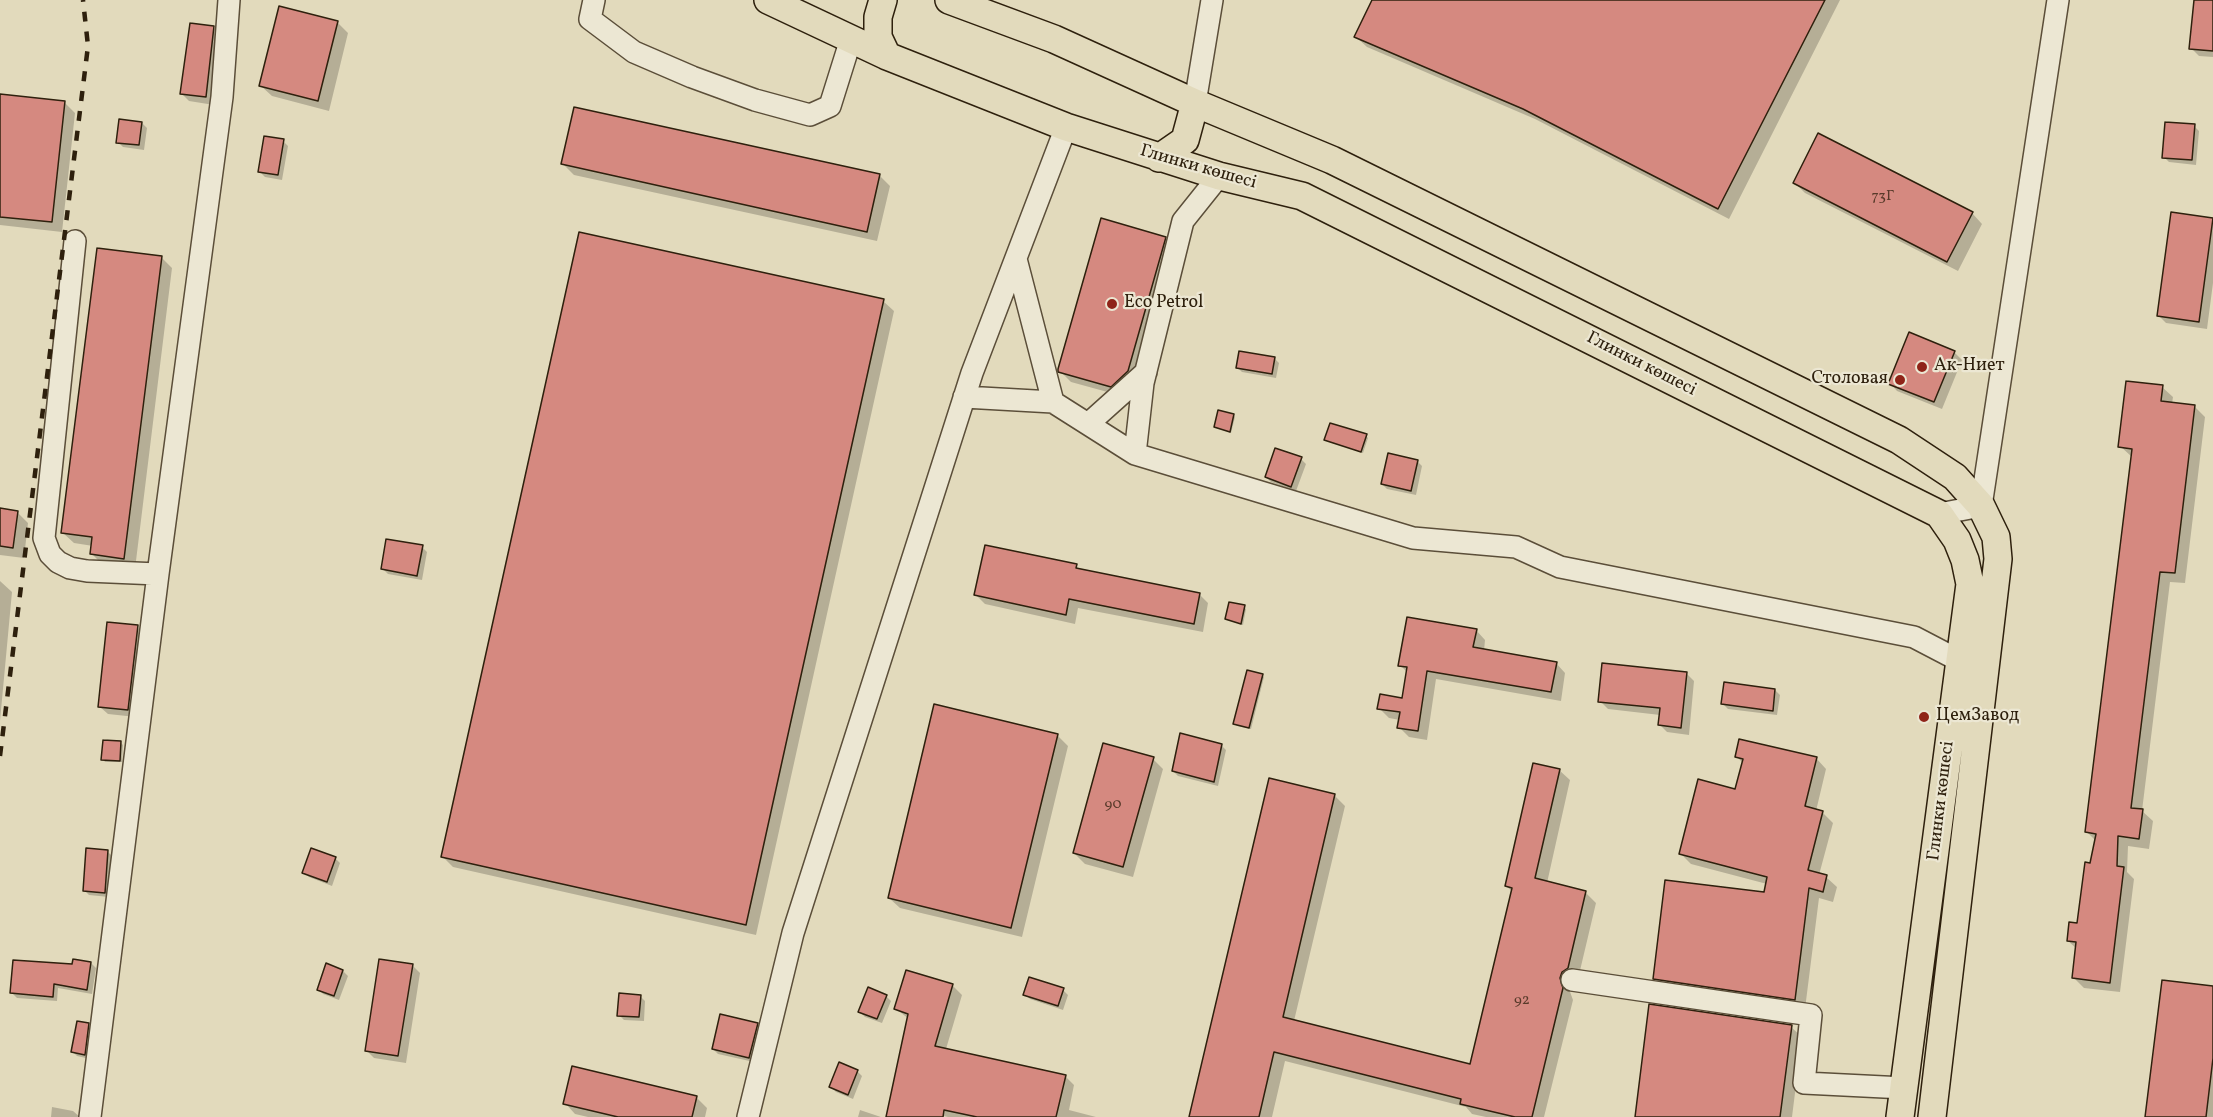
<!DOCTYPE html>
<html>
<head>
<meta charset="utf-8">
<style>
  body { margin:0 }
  canvas { display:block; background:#e2dabc }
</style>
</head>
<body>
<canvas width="2213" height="1117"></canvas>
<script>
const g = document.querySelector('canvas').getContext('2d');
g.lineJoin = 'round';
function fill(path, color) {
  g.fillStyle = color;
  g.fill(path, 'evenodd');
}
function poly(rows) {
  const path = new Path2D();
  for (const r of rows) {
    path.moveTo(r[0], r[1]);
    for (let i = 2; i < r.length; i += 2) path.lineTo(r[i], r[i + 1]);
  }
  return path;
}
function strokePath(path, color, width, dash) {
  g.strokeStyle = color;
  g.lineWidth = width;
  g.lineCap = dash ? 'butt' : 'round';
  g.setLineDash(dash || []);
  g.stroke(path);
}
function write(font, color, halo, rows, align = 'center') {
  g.font = font + ' Vollkorn,serif';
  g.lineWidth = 4.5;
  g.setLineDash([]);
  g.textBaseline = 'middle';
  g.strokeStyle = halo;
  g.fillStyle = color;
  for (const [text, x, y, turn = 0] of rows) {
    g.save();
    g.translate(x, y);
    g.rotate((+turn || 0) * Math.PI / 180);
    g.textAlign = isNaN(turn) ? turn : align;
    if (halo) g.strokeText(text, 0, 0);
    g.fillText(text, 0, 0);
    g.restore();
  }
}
fill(poly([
  [1374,0,1840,0,1729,219,1535,119,1367,47,1356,37],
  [2196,0,2213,0,2213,57,2199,56,2191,48],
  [337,22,348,33,329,111,272,96,261,86],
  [214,28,222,36,214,105,189,101,181,93],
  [0,95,64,102,75,113,62,232,0,225],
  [142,123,147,128,144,150,123,147,118,142],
  [2194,126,2199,131,2196,165,2169,162,2164,157],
  [283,141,288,146,282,180,265,177,260,172],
  [563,164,879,175,890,186,877,241,574,175],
  [1795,183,1972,213,1982,224,1958,271,1805,193],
  [2172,214,2213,220,2213,283,2207,329,2166,323,2158,315],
  [1165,239,1176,249,1138,381,1122,396,1071,382,1060,371],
  [162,258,172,268,135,569,102,564,92,554,93,546,74,543,63,533],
  [883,301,894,311,756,935,453,867,443,857],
  [1910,334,1954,352,1962,360,1942,409,1897,391,1890,383],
  [1274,358,1279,363,1276,378,1242,372,1237,367],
  [2162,387,2173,397,2172,404,2194,406,2205,417,2185,583,2170,582,2142,811,2153,821,2149,849,2128,846,2127,872,2134,879,2120,992,2084,988,2073,977,2077,949,2068,941,2079,924,2096,841,2087,832,2132,457,2120,446],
  [1233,415,1235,417,1231,433,1215,427],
  [1366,436,1368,438,1363,453,1326,440],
  [1301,459,1306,464,1296,491,1271,482,1266,477],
  [1417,461,1422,466,1416,495,1387,489,1382,484],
  [0,510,17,512,28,523,24,558,0,555],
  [422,547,427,552,422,580,388,574,383,569],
  [1076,566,1081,571,1199,594,1208,603,1203,632,1078,608,1075,624,985,604,976,595],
  [0,581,12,592,0,721],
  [1244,607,1246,609,1243,625,1226,619],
  [137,627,145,635,136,717,108,714,100,707],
  [1476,630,1485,640,1484,651,1556,663,1565,673,1561,701,1436,679,1427,740,1409,737,1399,727,1400,720,1389,718,1379,708,1403,699,1407,672,1400,665],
  [1686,673,1694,681,1689,735,1667,732,1659,724,1660,715,1608,709,1600,701],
  [1262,675,1264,677,1251,729,1237,726,1235,724],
  [1775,690,1780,695,1777,715,1728,709,1723,704],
  [1057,735,1068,746,1022,937,900,908,889,898],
  [121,743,123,745,122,762,105,762,103,759],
  [1221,745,1226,750,1218,786,1178,776,1173,771],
  [1736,756,1816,758,1826,769,1816,811,1822,812,1833,823,1819,875,1826,877,1837,887,1833,902,1819,898,1805,1009,1665,989,1654,978,1765,894,1767,884,1691,864,1681,854,1736,791,1743,763],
  [1153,759,1163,769,1133,877,1085,864,1074,853],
  [1559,770,1570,780,1547,883,1585,892,1596,903,1578,979,1569,989,1573,1000,1544,1117,1486,1117,1472,1114,1466,1107,1285,1061,1272,1117,1190,1117,1335,796,1345,806,1294,1021,1471,1066,1513,892,1506,886],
  [107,851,112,856,109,897,89,895,84,890],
  [335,858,340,863,332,886,309,877,304,872],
  [91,963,96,968,92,994,58,988,57,1001,17,998,12,993,74,966],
  [412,965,420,973,406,1063,374,1058,366,1050],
  [343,971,348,976,339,1000,323,994,319,989],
  [907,972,953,986,962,995,946,1049,1065,1076,1074,1085,1069,1110,1096,1117,948,1117,901,1106,909,1019,896,1009],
  [2213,988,2213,1117,2147,1117],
  [1063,990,1068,995,1063,1010,1030,999,1025,994],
  [640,996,645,1001,644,1021,624,1020,619,1015],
  [886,996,891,1001,882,1023,865,1017,860,1012],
  [88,1024,93,1029,90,1059,77,1056,72,1051],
  [757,1024,762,1029,754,1062,718,1054,713,1049],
  [1791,1027,1802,1037,1792,1117,1637,1117],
  [857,1071,862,1076,853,1099,836,1092,831,1087],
  [696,1097,707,1108,705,1117,588,1117,575,1114,565,1103],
  [52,1107,73,1111,80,1117,51,1117],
  [860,1110,881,1117,858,1117]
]), '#0003');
const building = poly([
  [1372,0,1825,0,1718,209,1523,109,1354,37,1372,0],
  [2194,0,2213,0,2213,51,2189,49,2194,0],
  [279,6,338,21,318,101,259,86,279,6],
  [190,23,214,26,206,97,180,94,190,23],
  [0,94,65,101,52,222,0,217,0,94],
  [574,107,880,174,867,232,561,164,574,107],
  [119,119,142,122,139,145,116,143,119,119],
  [2165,122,2195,124,2192,160,2162,158,2165,122],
  [1818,133,1973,212,1947,262,1793,183,1818,133],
  [264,136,284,139,278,175,258,172,264,136],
  [2171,212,2213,218,2199,322,2157,316,2171,212],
  [1101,218,1166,237,1128,371,1111,387,1058,372,1058,369,1101,218],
  [579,232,884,299,746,925,441,857,579,232],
  [97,248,162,256,124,559,90,554,92,537,61,533,97,248],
  [1909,332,1955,351,1934,402,1888,384,1909,332],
  [1239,351,1275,357,1272,374,1236,368,1239,351],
  [2126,381,2163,385,2161,401,2195,405,2175,573,2160,572,2131,808,2143,809,2139,839,2118,836,2117,866,2124,867,2110,983,2072,978,2076,942,2067,941,2069,922,2077,923,2085,862,2090,863,2096,834,2085,832,2132,449,2118,447,2126,381],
  [1218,410,1234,414,1230,432,1214,427,1218,410],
  [1330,423,1367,434,1361,452,1324,440,1330,423],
  [1275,448,1302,457,1291,487,1265,477,1275,448],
  [1388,453,1418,460,1411,491,1381,484,1388,453],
  [0,508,18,511,13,548,0,546,0,508],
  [386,539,423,545,417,576,381,569,386,539],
  [985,545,1077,564,1076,568,1200,593,1194,624,1069,599,1066,615,974,595,985,545],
  [1229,602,1245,605,1241,624,1225,619,1229,602],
  [1407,617,1477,629,1473,647,1557,662,1551,692,1427,671,1418,731,1397,728,1400,712,1377,709,1380,694,1402,698,1407,667,1398,666,1407,617],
  [107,622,138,625,128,710,98,707,107,622],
  [1602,663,1687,672,1681,728,1658,725,1660,708,1598,702,1602,663],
  [1247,670,1263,674,1249,728,1233,724,1247,670],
  [1724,682,1775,689,1773,711,1721,704,1724,682],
  [934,704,1058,734,1011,928,888,898,934,704],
  [1180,733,1222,744,1214,782,1172,771,1180,733],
  [1739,739,1817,757,1805,806,1823,811,1808,870,1827,875,1823,892,1809,888,1795,1000,1653,979,1665,880,1764,892,1767,877,1679,854,1698,779,1735,789,1743,759,1735,757,1739,739],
  [103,740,121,741,120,761,101,760,103,740],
  [1103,743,1154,757,1123,867,1073,853,1103,743],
  [1533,763,1560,769,1535,878,1586,891,1568,968,1562,972,1560,978,1563,988,1532,1117,1515,1117,1460,1104,1461,1099,1274,1052,1259,1117,1189,1117,1269,778,1335,794,1283,1017,1470,1064,1512,888,1505,886,1533,763],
  [86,848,108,850,105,893,83,891,86,848],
  [311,848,336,857,327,882,302,873,311,848],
  [73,959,91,962,87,990,54,984,53,997,10,993,13,960,72,964,73,959],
  [379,959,413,964,398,1056,365,1051,379,959],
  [326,963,343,970,334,996,317,990,326,963],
  [906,970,953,984,935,1046,1066,1075,1056,1117,977,1117,944,1110,943,1117,886,1117,908,1014,894,1009,906,970],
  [1029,977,1064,988,1058,1006,1023,995,1029,977],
  [2162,980,2213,986,2213,1058,2206,1117,2145,1117,2162,980],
  [868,987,887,995,877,1019,858,1012,868,987],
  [619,993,641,995,639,1017,617,1016,619,993],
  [1649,1004,1792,1025,1780,1117,1635,1117,1649,1004],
  [720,1014,758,1023,749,1058,712,1049,720,1014],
  [77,1021,89,1023,85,1055,71,1052,77,1021],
  [839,1062,858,1070,848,1095,829,1087,839,1062],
  [572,1066,697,1096,692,1117,618,1117,563,1104,572,1066]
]);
fill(building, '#d58980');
strokePath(building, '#2e200d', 1.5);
const minor = poly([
  [594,0,590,19,634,52,692,77,755,100,810,115,830,106,851,39],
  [1195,103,1212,0],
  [75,241,44,538,50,554,58,562,70,568,87,571,158,574],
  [1016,259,1053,402],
  [964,397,1053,402,1135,454,1413,538,1516,547,1560,567,1914,637,1960,661],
  [1088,424,1146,372],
  [1135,454,1143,383,1183,221,1219,176],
  [1939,514,1981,506,2058,0],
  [1572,980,1811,1015,1804,1083,1904,1088],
  [90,1117,158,574,222,97,229,0],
  [748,1117,793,933,972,373,1066,127]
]);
const major = poly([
  [768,0,887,56,1066,127,1219,176,1302,196,1939,514,1957,540,1965,560,1970,584,1900,1117],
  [883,0,878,17,878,37,887,56],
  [949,0,1054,39,1195,103,1332,160,1899,440,1955,477,1981,506,1996,537,1998,559,1932,1117],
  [1159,158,1185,140,1195,103]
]);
strokePath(minor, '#5b4e39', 24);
strokePath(major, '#2e200d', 30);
strokePath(minor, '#ece7d3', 21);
strokePath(major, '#e2dabc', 27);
strokePath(poly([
  [0,756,88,46,83,0]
]), '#2e200d', 4.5, [10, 10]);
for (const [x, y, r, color] of [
  [1112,304,6,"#8f2418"],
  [1922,367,6,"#8f2418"],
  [1900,380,6,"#8f2418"],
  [1924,717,6,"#8f2418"]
]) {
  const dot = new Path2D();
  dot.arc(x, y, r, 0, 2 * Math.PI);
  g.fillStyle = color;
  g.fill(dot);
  strokePath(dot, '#ece7d3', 2);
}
write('15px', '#583a2a', null, [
  ["73Г",1883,197],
  ["90",1113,805],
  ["92",1522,1001]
]);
write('18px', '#2e200d', '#ece7d3', [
  ["Глинки көшесі",1198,168,16],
  ["Глинки көшесі",1641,365,27],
  ["Глинки көшесі",1942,801,-83]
]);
write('18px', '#2e200d', '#ece7d3', [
  ["Eco Petrol",1124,304],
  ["Ак-Ниет",1934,367],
  ["Столовая",1888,380,"right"],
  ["ЦемЗавод",1936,717]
], 'left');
</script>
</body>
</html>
